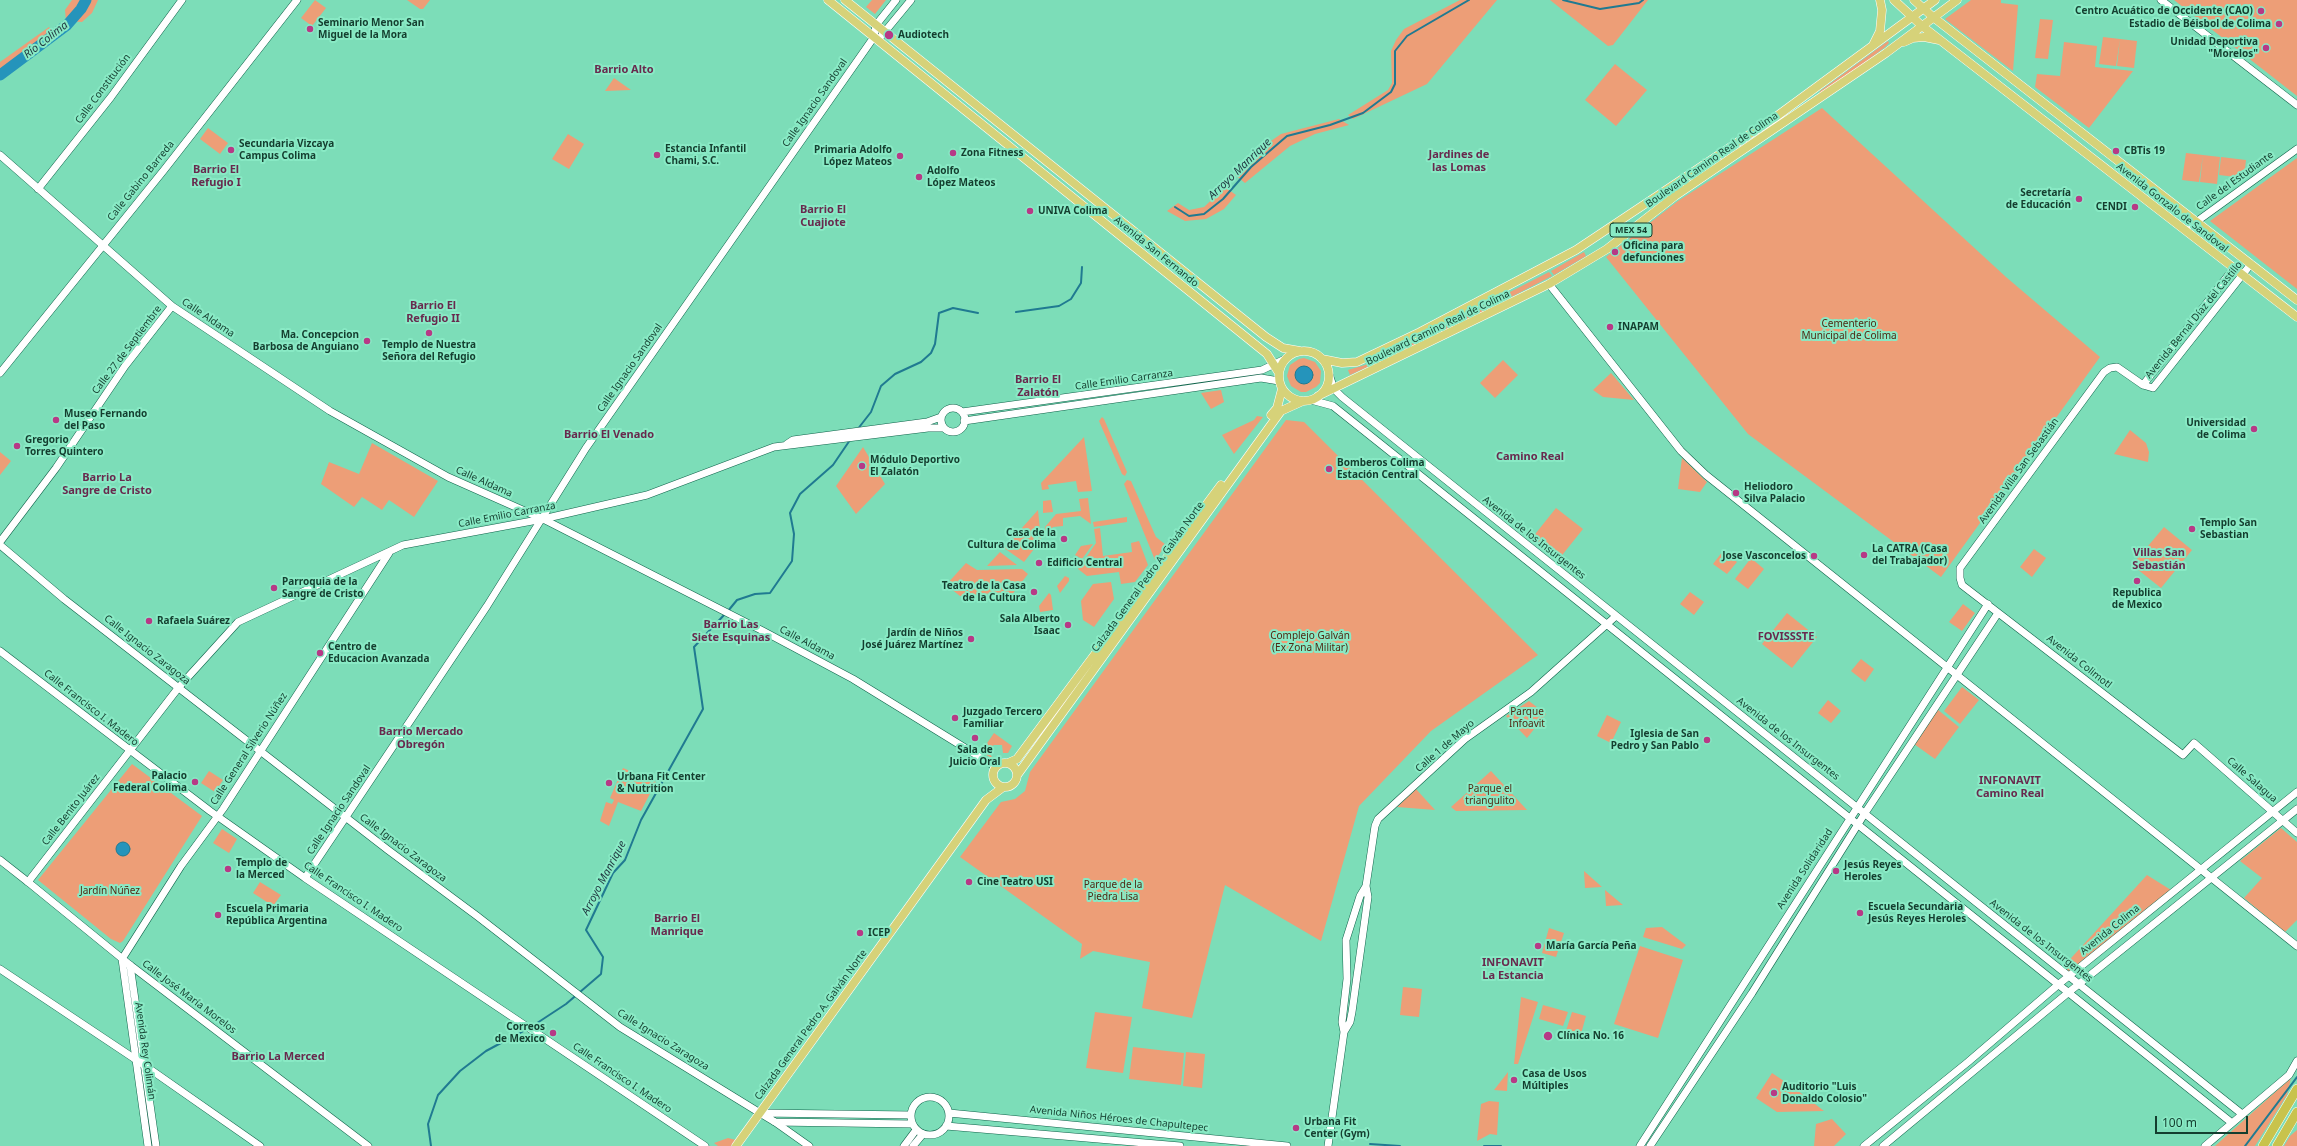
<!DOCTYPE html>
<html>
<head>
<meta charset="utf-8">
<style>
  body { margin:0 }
  #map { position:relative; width:2297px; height:1146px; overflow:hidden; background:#7cddb8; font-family:"Noto Sans",sans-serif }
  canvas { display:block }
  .scale { position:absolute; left:2155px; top:1116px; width:93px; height:18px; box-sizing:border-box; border:2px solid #143e2f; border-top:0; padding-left:5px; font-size:12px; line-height:14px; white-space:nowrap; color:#143e2f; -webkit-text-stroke:3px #89eac5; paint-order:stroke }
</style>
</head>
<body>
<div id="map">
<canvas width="2297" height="1146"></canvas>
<div class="scale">100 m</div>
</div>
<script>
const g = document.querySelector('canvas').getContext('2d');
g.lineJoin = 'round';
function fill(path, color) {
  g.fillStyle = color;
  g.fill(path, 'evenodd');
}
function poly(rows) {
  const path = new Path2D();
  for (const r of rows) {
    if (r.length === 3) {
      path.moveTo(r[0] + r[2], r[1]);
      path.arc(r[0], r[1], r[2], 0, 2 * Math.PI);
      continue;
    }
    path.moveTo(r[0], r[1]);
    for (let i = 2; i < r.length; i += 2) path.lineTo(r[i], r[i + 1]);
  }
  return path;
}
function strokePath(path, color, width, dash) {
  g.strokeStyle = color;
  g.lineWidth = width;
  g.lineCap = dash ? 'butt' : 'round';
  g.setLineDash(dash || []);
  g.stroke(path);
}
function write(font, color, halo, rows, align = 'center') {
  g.font = font + ' "Noto Sans",sans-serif';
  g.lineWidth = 4;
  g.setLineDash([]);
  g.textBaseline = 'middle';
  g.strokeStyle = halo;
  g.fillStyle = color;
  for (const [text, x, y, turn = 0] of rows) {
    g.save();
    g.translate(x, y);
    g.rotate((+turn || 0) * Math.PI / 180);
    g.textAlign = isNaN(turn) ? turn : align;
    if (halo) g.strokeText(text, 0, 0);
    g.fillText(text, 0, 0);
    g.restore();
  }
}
fill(poly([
  [72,0,98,0,92,13,82,22,66,21,65,10],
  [315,0,326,8,312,26,301,18],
  [407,0,430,0,423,9,420,9],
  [872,0,886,0,875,14,866,7],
  [1460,0,1497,0,1427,84,1353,119,1348,115,1388,90,1392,83,1391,51,1396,40,1404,29],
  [1550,0,1648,0,1613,45,1608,46],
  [1971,0,2001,0,2001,3,2018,5,2013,71,1945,19],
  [2174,0,2297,0,2297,96],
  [2040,19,2053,20,2048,59,2035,58],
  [49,27,53,32,33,45,26,54,17,57,0,72,0,62],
  [2103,37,2120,39,2116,66,2099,64],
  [2120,39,2137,41,2134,68,2117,66],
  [1888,41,1889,43,1884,48,1822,94,1819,94,1820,91],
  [2064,42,2097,46,2095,67,2133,71,2089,128,2035,87,2037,74,2060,76],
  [1615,64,1647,90,1616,126,1585,100],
  [614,78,631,90,605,91],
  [1822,108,2006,277,2100,357,1941,577,1748,434,1606,257,1678,201],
  [1339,119,1349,125,1315,134,1290,146,1245,183,1235,175,1245,159,1281,134],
  [208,128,228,143,220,154,200,139],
  [568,134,584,144,569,169,552,159],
  [2186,153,2203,155,2199,182,2182,180],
  [2203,155,2220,157,2217,184,2200,182],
  [2221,157,2246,160,2244,178,2219,175],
  [2297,158,2297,289,2210,221],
  [1225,187,1236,195,1224,209,1206,219,1185,221,1167,211,1178,203,1189,210,1204,207],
  [1584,252,1586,256,1554,275,1551,271],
  [1549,272,1552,276,1480,313,1435,335,1432,332],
  [1416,341,1419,343,1350,375,1348,370,1365,365],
  [1304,358,1315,362,1321,371,1320,383,1316,387,1306,392,1301,392,1291,386,1287,376,1290,365,1299,359],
  [1301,367,1306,367,1312,378,1309,383,1306,383,1297,379,1296,373],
  [1503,360,1518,375,1495,398,1480,383],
  [1611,373,1634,400,1603,397,1593,390],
  [1221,390,1224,402,1211,409,1201,393],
  [1257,416,1263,417,1234,454,1222,435,1254,420],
  [1102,417,1104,419,1127,472,1125,476,1122,474,1099,421],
  [1286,420,1304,422,1538,655,1431,731,1359,806,1321,941,1225,885,1192,1018,1142,1008,1150,962,1093,951,1080,959,1082,944,960,857,1001,802,1015,799,1025,791,1030,772],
  [2130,430,2146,443,2149,452,2148,462,2114,454],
  [1084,437,1092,491,1078,492,1076,481,1048,485,1049,489,1042,490,1041,483],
  [372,443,438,481,414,517,389,500,382,510,362,497,354,507,321,484,329,462,359,474],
  [863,447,885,484,856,514,836,486],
  [0,452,11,461,0,475],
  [1682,458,1707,482,1700,492,1678,489],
  [1127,480,1131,481,1156,537,1166,545,1155,560,1124,484],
  [1088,498,1091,524,1080,516,1063,518,1063,526,1053,527,1047,533,1046,532,1045,527,1056,514,1081,511,1079,499],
  [1051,500,1053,512,1043,513,1043,501],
  [1556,508,1583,529,1559,559,1532,538],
  [1038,510,1041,540,1024,562,1004,548],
  [1127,517,1127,522,1094,527,1093,522],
  [2164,527,2192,550,2161,588,2132,565],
  [1100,528,1103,556,1132,552,1131,543,1139,541,1148,565,1135,582,1121,584,1119,572,1087,576,1078,569,1096,543,1094,529],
  [1093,544,1082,559,1075,555,1081,546],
  [2034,549,2046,558,2032,577,2020,567],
  [1723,551,1737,562,1727,574,1713,564],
  [1000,552,1017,565,987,566],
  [1751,558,1764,569,1748,589,1735,579],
  [966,563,977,570,1022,569,1028,574,1011,596,1005,592,960,596,946,585],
  [1065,576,1069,578,1069,581,1060,593,1057,586],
  [1111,582,1114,599,1094,627,1083,620,1081,601,1093,584],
  [1690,592,1704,602,1694,615,1680,604],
  [1049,593,1051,595,1053,610,1040,612,1039,606],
  [1963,604,1975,613,1962,631,1949,622],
  [1787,613,1817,637,1792,668,1762,644],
  [1861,659,1874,669,1865,682,1851,671],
  [1962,687,1979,700,1960,724,1944,711],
  [1828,700,1841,711,1831,723,1818,713],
  [1529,701,1546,714,1527,738,1506,716],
  [1937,709,1959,727,1935,759,1914,744],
  [1607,715,1621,722,1611,743,1597,736],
  [994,733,1012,746,1008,753,1003,753,1002,745,994,745,987,750,992,757,990,757,981,752],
  [132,764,202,816,123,941,120,943,111,939,38,880],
  [623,768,656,782,641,811,618,802,609,826,600,821,606,802,612,804,614,800,610,798],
  [209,771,223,780,215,792,201,783],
  [1491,771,1527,810,1456,811,1451,807],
  [1416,789,1435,810,1397,807],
  [2281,828,2297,842,2297,920,2285,932,2244,898,2262,878,2240,861],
  [222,829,237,839,229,853,213,843],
  [1584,871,1602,887,1585,888],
  [2147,875,2171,890,2069,973,2062,968],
  [260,882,281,895,273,906,253,893],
  [1605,890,1623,905,1606,906],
  [1662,927,1686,945,1682,949,1643,937,1646,928],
  [1549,928,1564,933,1556,957,1542,953],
  [1640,946,1683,960,1658,1038,1614,1024],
  [1403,987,1422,989,1419,1017,1400,1015],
  [1521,997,1538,1002,1518,1064,1514,1064],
  [1543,1005,1568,1012,1563,1026,1539,1019],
  [1095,1012,1132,1017,1123,1073,1086,1068],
  [1572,1012,1586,1016,1579,1041,1564,1037],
  [1133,1047,1184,1053,1181,1085,1129,1079],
  [1186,1052,1205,1054,1202,1088,1183,1086],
  [1508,1072,1507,1091,1494,1090],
  [1772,1073,1793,1087,1824,1111,1777,1112,1756,1098],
  [2291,1078,2287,1095,2255,1146,2215,1146],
  [1489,1101,1499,1102,1497,1135,1490,1134,1477,1141,1481,1104],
  [1832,1119,1846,1134,1834,1146,1814,1146,1816,1124],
  [2297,1130,2297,1146,2284,1146,2290,1136],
  [728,1138,736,1140,731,1146,718,1146,714,1143]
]), '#ed9e77');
const water = poly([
  [1304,375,9],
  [123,849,7]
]);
fill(water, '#2594bb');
strokePath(water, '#207a91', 1);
strokePath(poly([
  [1563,0,1600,9,1639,3,1643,0],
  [1175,207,1189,216,1204,214,1223,199,1251,167,1287,136,1330,125,1363,113,1391,92,1395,84,1395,51,1407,36,1469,0],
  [1016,312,1059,306,1071,299,1081,283,1082,267],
  [857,430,871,412,881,386,895,374,921,362,931,353,935,344,939,313,953,308,978,313],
  [728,611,737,600,755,594,770,593,792,561,794,534,790,513,800,494,833,465,850,440],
  [531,1027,566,1004,601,974,603,957,586,930,613,873,625,860,641,820,703,709,694,647,725,614],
  [1370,1144,1400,1146],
  [431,1146,428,1124,438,1095,460,1071,486,1051,527,1029],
  [1484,1146,1501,1146],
  [2245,1146,2297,1077]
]), '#207a91', 2);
strokePath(poly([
  [0,75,67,25,81,9,86,0]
]), '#2594bb', 11);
const tertiary = poly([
  [2161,0,2297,105],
  [0,155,172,306,330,411,448,477,545,520,763,631,853,679,996,767],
  [38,189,111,97,182,0],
  [2185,230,2297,149],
  [2251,264,2153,388,2143,385,2117,367,2110,368,2104,372,1960,568,1960,578,1962,585,2183,755,2194,743,2297,833],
  [1549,284,1681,451,1706,475,2297,946],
  [0,373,164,170,297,0],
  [1329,374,1334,389,1342,397,1402,445,2242,1114],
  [2143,385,2234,268],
  [1311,400,1333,406,2232,1123],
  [0,542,56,468,125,366,172,306],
  [0,545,64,599,388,850,477,916,620,1027,760,1113],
  [0,651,210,811,305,878,705,1146],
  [0,860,28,882],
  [305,878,487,606,586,448,874,37],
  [130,965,368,1146],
  [0,969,144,1065,260,1146],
  [1344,1032,1350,1022,1352,1012,1368,897,1366,886,1375,826,1378,819,1465,739,1531,692,1616,616],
  [775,1122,809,1146],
  [904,1146,916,1130],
  [913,1146,923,1134],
  [1328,1146,1344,1032,1342,1022,1347,979,1346,940,1360,896,1366,886],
  [1640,1146,1988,604],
  [1650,1146,1752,993,1865,813,1998,613],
  [1864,1146,1968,1062,2059,984,2297,792],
  [1883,1146,2069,992,2297,809],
  [2205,1146,2289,1075,2297,1061]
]);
const secondary = poly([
  [874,37,876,25,896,0],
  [878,40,911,0],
  [953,420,12],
  [962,412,1262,370,1285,359],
  [964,421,1261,378,1279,381],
  [787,444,793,440,927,422,941,417],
  [122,959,181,866,223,809,389,553],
  [122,959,148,1146],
  [930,1116,19],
  [760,1113,775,1122,912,1124],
  [761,1113,911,1115],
  [949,1113,1287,1146],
  [946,1126,1180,1146],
  [156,1146,130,965,28,882,179,687,238,622,403,545,543,519,647,495,774,447,928,428,944,428]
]);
const primary = poly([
  [828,0,1267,354,1279,373],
  [845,0,1266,337,1283,348,1300,351],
  [1894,0,1922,26,2297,317],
  [1914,0,1933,17,2297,300],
  [1904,42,1913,38,1924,37,1939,40],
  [1873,45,1880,31,1882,10,1880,0],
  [1304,376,25],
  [1322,359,1342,363,1357,362,1420,332,1576,250,1777,116,1935,0],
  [1318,396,1549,284,1607,249,1675,196,1886,53,1957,0],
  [1271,415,1277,408,1282,389],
  [1005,775,12],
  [1008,763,1017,759,1221,485],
  [1018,774,1281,411,1303,401],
  [736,1146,986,800,1002,788]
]);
const trunk = poly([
  [2263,1146,2297,1089],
  [2277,1146,2297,1112]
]);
strokePath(tertiary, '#0f634a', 8);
strokePath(secondary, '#0f634a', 8);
strokePath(primary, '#fff', 9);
strokePath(trunk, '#fff', 10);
strokePath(tertiary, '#fff', 7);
strokePath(secondary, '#fff', 7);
strokePath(primary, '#d6d279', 8);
strokePath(trunk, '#c8c34c', 9);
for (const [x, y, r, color] of [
  [2261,11,4,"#b73986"],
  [2279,24,4,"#b73986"],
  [310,29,4,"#b73986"],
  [889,35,5,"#b73986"],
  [2266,48,4,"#b73986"],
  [231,150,4,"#b73986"],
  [2116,151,4,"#b73986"],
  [953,153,4,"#b73986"],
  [657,155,4,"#b73986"],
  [900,156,4,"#b73986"],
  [919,177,4,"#b73986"],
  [2079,199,4,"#b73986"],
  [2135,207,4,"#b73986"],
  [1030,211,4,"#b73986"],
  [1615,252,4,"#b73986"],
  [1610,327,4,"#b73986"],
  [429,333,4,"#b73986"],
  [367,341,4,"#b73986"],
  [56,420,4,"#b73986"],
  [2254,429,4,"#b73986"],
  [17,446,4,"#b73986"],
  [862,466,4,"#b73986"],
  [1329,469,4,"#b73986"],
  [1736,493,4,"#b73986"],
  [2192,529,4,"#b73986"],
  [1064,539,4,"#b73986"],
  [1864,555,4,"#b73986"],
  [1814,556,4,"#b73986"],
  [1039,563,4,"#b73986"],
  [2137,581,4,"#b73986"],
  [274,588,4,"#b73986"],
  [1034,592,4,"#b73986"],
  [149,621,4,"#b73986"],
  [1068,625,4,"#b73986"],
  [971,639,4,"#b73986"],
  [320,653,4,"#b73986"],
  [955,718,4,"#b73986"],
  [975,738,4,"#b73986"],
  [1707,740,4,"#b73986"],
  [195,782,4,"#b73986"],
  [609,783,4,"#b73986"],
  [228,869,4,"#b73986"],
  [1836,871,4,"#b73986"],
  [969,882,4,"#b73986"],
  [1860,913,4,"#b73986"],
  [218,915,4,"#b73986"],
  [860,933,4,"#b73986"],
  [1538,946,4,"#b73986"],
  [553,1033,4,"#b73986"],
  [1548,1036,5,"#b73986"],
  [1514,1080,4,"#b73986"],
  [1774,1093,4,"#b73986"],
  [1296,1128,4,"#b73986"]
]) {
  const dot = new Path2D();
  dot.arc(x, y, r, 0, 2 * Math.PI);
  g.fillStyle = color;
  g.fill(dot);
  strokePath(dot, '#89eac5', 1.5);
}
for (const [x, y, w] of [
  [1631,230,42]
]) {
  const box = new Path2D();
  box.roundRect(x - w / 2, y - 7, w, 14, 3);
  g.fillStyle = '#89eac5';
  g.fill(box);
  strokePath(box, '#143e2f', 1);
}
write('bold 9px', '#143e2f', null, [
  ["MEX 54",1631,230]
]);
write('bold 10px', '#143e2f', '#89eac5', [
  ["Centro Acuático de Occidente (CAO)",2253,11,"right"],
  ["Seminario Menor San",318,23],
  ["Miguel de la Mora",318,35],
  ["Estadio de Béisbol de Colima",2271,24,"right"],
  ["Audiotech",898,35],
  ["Unidad Deportiva",2258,42,"right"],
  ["\"Morelos\"",2258,54,"right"],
  ["Secundaria Vizcaya",239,144],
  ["Campus Colima",239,156],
  ["Estancia Infantil",665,149],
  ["Chami, S.C.",665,161],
  ["Primaria Adolfo",892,150,"right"],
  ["López Mateos",892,162,"right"],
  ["CBTis 19",2124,151],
  ["Zona Fitness",961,153],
  ["Adolfo",927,171],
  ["López Mateos",927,183],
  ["Secretaría",2071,193,"right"],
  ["de Educación",2071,205,"right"],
  ["CENDI",2127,207,"right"],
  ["UNIVA Colima",1038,211],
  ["Oficina para",1623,246],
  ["defunciones",1623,258],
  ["INAPAM",1618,327],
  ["Ma. Concepcion",359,335,"right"],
  ["Barbosa de Anguiano",359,347,"right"],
  ["Templo de Nuestra",429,345,"center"],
  ["Señora del Refugio",429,357,"center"],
  ["Museo Fernando",64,414],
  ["del Paso",64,426],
  ["Universidad",2246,423,"right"],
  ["de Colima",2246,435,"right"],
  ["Gregorio",25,440],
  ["Torres Quintero",25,452],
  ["Módulo Deportivo",870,460],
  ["El Zalatón",870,472],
  ["Bomberos Colima",1337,463],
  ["Estación Central",1337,475],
  ["Heliodoro",1744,487],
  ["Silva Palacio",1744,499],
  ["Templo San",2200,523],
  ["Sebastian",2200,535],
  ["Casa de la",1056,533,"right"],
  ["Cultura de Colima",1056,545,"right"],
  ["La CATRA (Casa",1872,549],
  ["del Trabajador)",1872,561],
  ["Jose Vasconcelos",1806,556,"right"],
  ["Edificio Central",1047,563],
  ["Parroquia de la",282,582],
  ["Sangre de Cristo",282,594],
  ["Teatro de la Casa",1026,586,"right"],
  ["de la Cultura",1026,598,"right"],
  ["Republica",2137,593,"center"],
  ["de Mexico",2137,605,"center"],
  ["Sala Alberto",1060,619,"right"],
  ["Isaac",1060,631,"right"],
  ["Rafaela Suárez",157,621],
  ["Jardín de Niños",963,633,"right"],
  ["José Juárez Martínez",963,645,"right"],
  ["Centro de",328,647],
  ["Educacion Avanzada",328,659],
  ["Juzgado Tercero",963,712],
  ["Familiar",963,724],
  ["Iglesia de San",1699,734,"right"],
  ["Pedro y San Pablo",1699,746,"right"],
  ["Sala de",975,750,"center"],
  ["Juicio Oral",975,762,"center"],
  ["Palacio",187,776,"right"],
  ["Federal Colima",187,788,"right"],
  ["Urbana Fit Center",617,777],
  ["& Nutrition",617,789],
  ["Templo de",236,863],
  ["la Merced",236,875],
  ["Jesús Reyes",1844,865],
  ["Heroles",1844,877],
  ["Cine Teatro USI",977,882],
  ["Escuela Secundaria",1868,907],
  ["Jesús Reyes Heroles",1868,919],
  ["Escuela Primaria",226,909],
  ["República Argentina",226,921],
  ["ICEP",868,933],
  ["María García Peña",1546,946],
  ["Correos",545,1027,"right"],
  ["de Mexico",545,1039,"right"],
  ["Clínica No. 16",1557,1036],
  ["Casa de Usos",1522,1074],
  ["Múltiples",1522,1086],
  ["Auditorio \"Luis",1782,1087],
  ["Donaldo Colosio\"",1782,1099],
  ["Urbana Fit",1304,1122],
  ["Center (Gym)",1304,1134]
], 'left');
write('10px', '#143e2f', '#89eac5', [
  ["Calle Constitución",103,89,-53],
  ["Calle Ignacio Sandoval",815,103,-55],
  ["Boulevard Camino Real de Colima",1712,160,-35],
  ["Calle Gabino Barreda",141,181,-51],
  ["Calle del Estudiante",2235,181,-36],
  ["Avenida Gonzalo de Sandoval",2172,208,38],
  ["Avenida San Fernando",1156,252,39],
  ["Calle Aldama",208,318,34],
  ["Avenida Bernal Díaz del Castillo",2194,320,-51],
  ["Boulevard Camino Real de Colima",1438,328,-26],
  ["Calle 27 de Septiembre",127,350,-53],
  ["Calle Ignacio Sandoval",630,368,-55],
  ["Calle Emilio Carranza",1124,380,-8],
  ["Avenida Villa San Sebastián",2019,471,-54],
  ["Calle Aldama",484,482,24],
  ["Calle Emilio Carranza",507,515,-11],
  ["Avenida de los Insurgentes",1534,538,38],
  ["Calzada General Pedro A. Galván Norte",1148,577,-54],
  ["Calle Aldama",807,643,28],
  ["Calle Ignacio Zaragoza",147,650,38],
  ["Avenida Colimotl",2079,662,38],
  ["Calle Francisco I. Madero",91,708,38],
  ["Avenida de los Insurgentes",1788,739,38],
  ["Calle 1 de Mayo",1445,746,-41],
  ["Calle General Silverio Núñez",249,749,-57],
  ["Calle Salagua",2252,780,41],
  ["Calle Benito Juárez",71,810,-52],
  ["Calle Ignacio Sandoval",339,810,-56],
  ["Calle Ignacio Zaragoza",403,848,37],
  ["Avenida Solidaridad",1805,869,-57],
  ["Calle Francisco I. Madero",353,897,34],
  ["Avenida Colima",2110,930,-39],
  ["Avenida de los Insurgentes",2041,941,38],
  ["Calle José María Morelos",189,997,37],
  ["Calzada General Pedro A. Galván Norte",811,1025,-54],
  ["Calle Ignacio Zaragoza",663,1040,32],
  ["Avenida Rey Colimán",145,1051,82],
  ["Calle Francisco I. Madero",622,1078,34],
  ["Avenida Niños Héroes de Chapultepec",1119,1119,6]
]);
write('10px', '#502813', '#89eac5', [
  ["Cementerio",1849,324],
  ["Municipal de Colima",1849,336],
  ["Complejo Galván",1310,636],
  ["(Ex Zona Militar)",1310,648],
  ["Parque",1527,712],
  ["Infoavit",1527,724],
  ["Parque el",1490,789],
  ["triangulito",1490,801],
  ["Parque de la",1113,885],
  ["Piedra Lisa",1113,897],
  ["Jardín Núñez",110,891]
]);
write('italic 11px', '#1f363f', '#89eac5', [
  ["Río Colima",46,40,-38],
  ["Arroyo Manrique",1240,169,-44],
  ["Arroyo Manrique",604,878,-62]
]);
write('bold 11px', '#682a4e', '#89eac5', [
  ["Barrio Alto",624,70],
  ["Jardines de",1459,155],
  ["las Lomas",1459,168],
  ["Barrio El",216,170],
  ["Refugio I",216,183],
  ["Barrio El",823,210],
  ["Cuajiote",823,223],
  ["Barrio El",433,306],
  ["Refugio II",433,319],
  ["Barrio El",1038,380],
  ["Zalatón",1038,393],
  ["Barrio El Venado",609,435],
  ["Camino Real",1530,457],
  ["Barrio La",107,478],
  ["Sangre de Cristo",107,491],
  ["Villas San",2159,553],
  ["Sebastián",2159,566],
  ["Barrio Las",731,625],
  ["Siete Esquinas",731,638],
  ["FOVISSSTE",1786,637],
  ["Barrio Mercado",421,732],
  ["Obregón",421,745],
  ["INFONAVIT",2010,781],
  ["Camino Real",2010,794],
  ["Barrio El",677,919],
  ["Manrique",677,932],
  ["INFONAVIT",1513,963],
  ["La Estancia",1513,976],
  ["Barrio La Merced",278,1057]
]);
</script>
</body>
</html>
